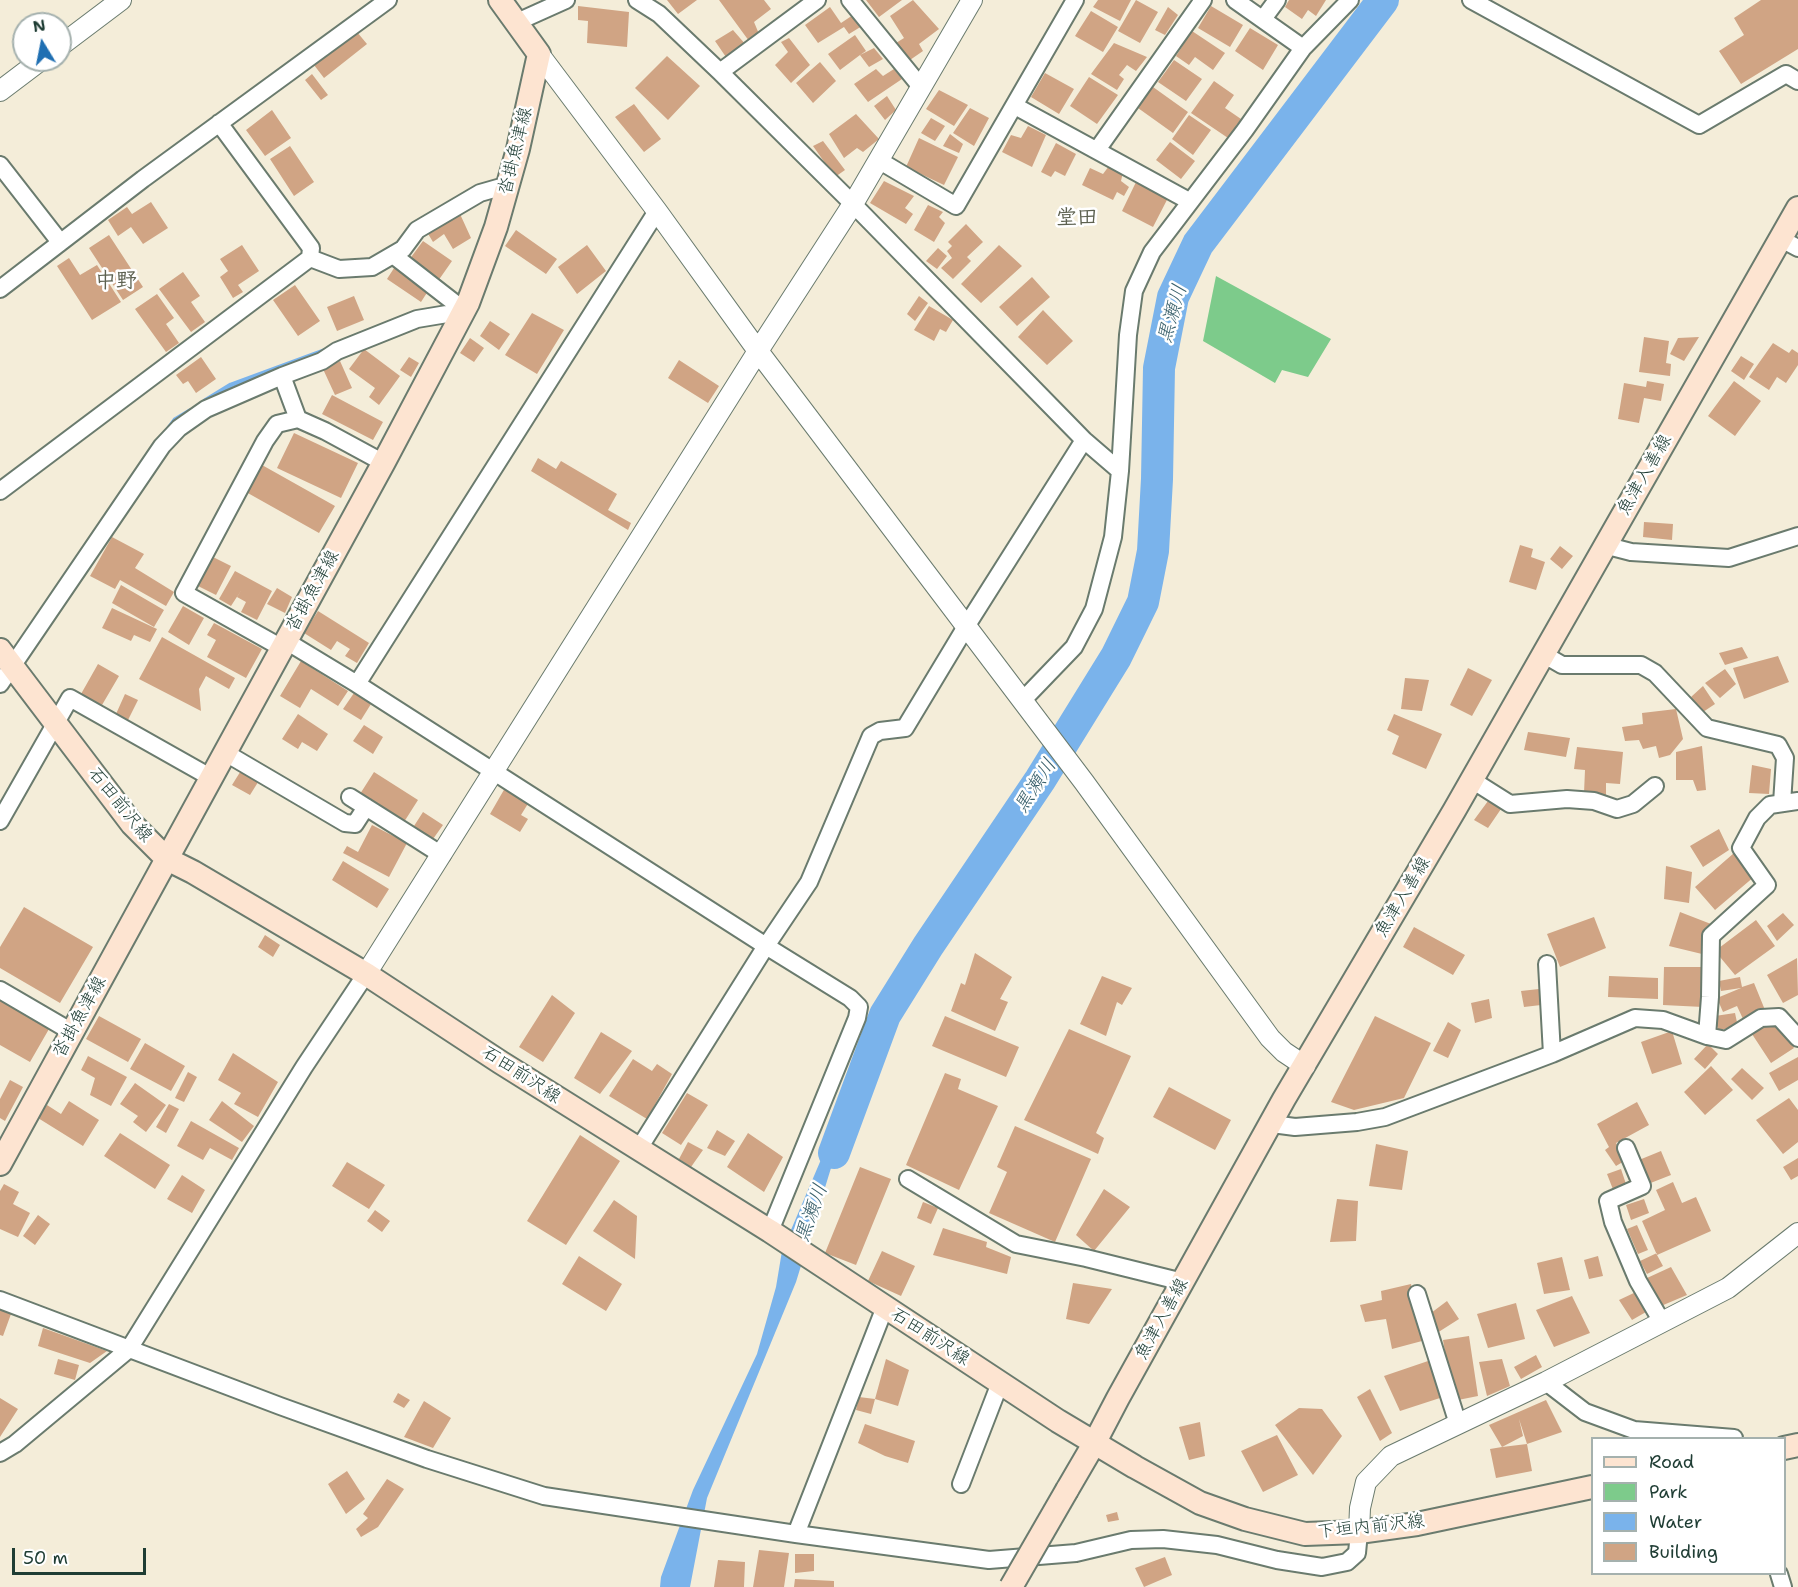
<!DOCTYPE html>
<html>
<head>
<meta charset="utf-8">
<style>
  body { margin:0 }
  #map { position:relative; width:1798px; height:1587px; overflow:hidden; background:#f4edd9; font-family:"Shantell Sans",sans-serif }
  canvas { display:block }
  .legend { position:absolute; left:1591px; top:1437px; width:195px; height:138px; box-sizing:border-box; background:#fff; border:2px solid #a5b1ae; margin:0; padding:8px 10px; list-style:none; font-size:18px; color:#1f3d34 }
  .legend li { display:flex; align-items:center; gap:12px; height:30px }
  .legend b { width:30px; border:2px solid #a5b1ae }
  .north { position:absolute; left:12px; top:12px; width:60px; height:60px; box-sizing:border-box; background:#fff; border:2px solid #a5b1ae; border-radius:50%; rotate:350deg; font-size:16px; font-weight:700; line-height:24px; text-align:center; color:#1f3d34 }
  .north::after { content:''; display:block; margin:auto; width:21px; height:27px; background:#1f6fb2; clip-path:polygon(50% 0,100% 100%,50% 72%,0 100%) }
  .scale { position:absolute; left:12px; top:1548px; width:134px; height:27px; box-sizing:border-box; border:3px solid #1f3d34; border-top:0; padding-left:8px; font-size:18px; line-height:21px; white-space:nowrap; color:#1f3d34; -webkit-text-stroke:4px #fff; paint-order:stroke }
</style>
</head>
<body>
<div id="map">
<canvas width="1798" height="1587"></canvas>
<ul class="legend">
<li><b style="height:8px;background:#fde4d1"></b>Road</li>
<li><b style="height:16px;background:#7dcb8b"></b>Park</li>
<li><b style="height:16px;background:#7ab3eb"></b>Water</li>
<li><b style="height:16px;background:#d0a484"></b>Building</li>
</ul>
<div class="north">N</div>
<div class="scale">50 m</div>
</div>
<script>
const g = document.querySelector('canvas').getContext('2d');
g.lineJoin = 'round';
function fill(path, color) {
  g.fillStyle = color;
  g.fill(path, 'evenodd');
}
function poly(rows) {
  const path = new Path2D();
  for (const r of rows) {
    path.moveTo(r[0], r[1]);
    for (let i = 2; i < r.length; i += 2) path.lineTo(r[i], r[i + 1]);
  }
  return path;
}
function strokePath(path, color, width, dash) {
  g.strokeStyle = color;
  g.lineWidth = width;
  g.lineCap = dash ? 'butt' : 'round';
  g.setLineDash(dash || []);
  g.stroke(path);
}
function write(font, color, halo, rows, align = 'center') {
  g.font = font + ' "Shantell Sans","Klee One",sans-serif';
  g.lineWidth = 5;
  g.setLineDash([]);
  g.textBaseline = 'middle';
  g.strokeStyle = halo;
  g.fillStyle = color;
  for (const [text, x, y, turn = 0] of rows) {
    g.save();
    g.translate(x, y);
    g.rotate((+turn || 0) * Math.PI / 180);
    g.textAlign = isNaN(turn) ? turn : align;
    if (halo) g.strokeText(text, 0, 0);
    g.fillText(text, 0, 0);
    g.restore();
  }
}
fill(poly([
  [1216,276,1331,339,1308,377,1282,370,1275,383,1203,341]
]), '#7dcb8b');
fill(poly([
  [866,1054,796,1282,707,1498,690,1587,660,1587,661,1577,693,1490,757,1354,776,1287,782,1251]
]), '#7ab3eb');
strokePath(poly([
  [205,401,231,385,326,350],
  [169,428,175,420,190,411]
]), '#7ab3eb', 5);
strokePath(poly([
  [834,1153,885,1015,928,946,1040,780,1116,657,1143,602,1153,551,1157,479,1159,368,1173,297,1198,244,1383,0]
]), '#7ab3eb', 32);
fill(poly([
  [667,0,697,0,678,14],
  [719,0,764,0,771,9,754,22,759,34,749,41],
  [866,0,902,0,879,17],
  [913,0,939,29,919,44,923,51,910,60,896,43,904,38,890,16],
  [1098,0,1131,0,1120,21,1093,7],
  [1136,0,1158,12,1140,43,1118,31],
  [1289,0,1326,0,1316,16,1308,10,1302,19,1285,7],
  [1761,0,1798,0,1798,49,1741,84,1719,51,1744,35,1734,18],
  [578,6,629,12,627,47,587,43,588,21,578,20],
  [1211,6,1243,25,1230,47,1198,28],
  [830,7,841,23,853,15,862,26,849,34,844,27,818,43,805,25],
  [1168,7,1178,15,1165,35,1155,30],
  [1091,11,1118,27,1103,52,1075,36],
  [1250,28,1278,45,1263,70,1235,51],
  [733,30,746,45,728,60,715,41],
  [1192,31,1225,53,1213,70,1195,57,1189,65,1176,56],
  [357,32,367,44,324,78,314,65],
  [855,35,866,51,860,55,874,48,883,59,869,67,860,55,840,70,828,54],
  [789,38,810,65,791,83,775,65,788,52,781,42],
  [1114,43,1147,57,1136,71,1127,65,1119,75,1124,79,1117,90,1091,74],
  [667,56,700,86,668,120,635,88],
  [1174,60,1202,79,1186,101,1158,82],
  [820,62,836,81,813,103,796,83],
  [876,69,883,76,894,69,902,79,868,102,854,84],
  [1045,73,1074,89,1059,114,1031,97],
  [312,74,328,95,321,100,305,80],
  [1089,77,1118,95,1097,124,1070,106],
  [1214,81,1234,95,1225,108,1241,119,1228,138,1191,113],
  [1153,87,1188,112,1173,133,1138,108],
  [939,90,968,105,954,126,926,109],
  [887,96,896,110,885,120,874,106],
  [634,104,661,139,644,152,615,117],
  [970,108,989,118,974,146,953,133],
  [272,110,291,138,265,156,246,130],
  [856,114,879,139,863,152,857,148,844,158,829,134],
  [1189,115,1211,130,1193,155,1172,139],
  [931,118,945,126,935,141,921,133],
  [1028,126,1046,135,1032,167,1002,152,1011,135,1021,138],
  [950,134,963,144,959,153,943,146],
  [919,138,958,157,944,185,906,167],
  [823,141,845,170,835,177,813,146],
  [1170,142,1195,161,1181,179,1156,160],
  [1056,143,1076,154,1065,176,1055,171,1051,177,1041,172],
  [290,146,314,182,294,196,270,159],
  [1109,166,1123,172,1121,181,1129,187,1124,196,1117,192,1113,200,1082,185,1090,168,1103,174],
  [1137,180,1169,196,1153,227,1122,211],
  [884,181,914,196,905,208,913,214,906,224,870,203],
  [151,202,168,228,143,244,131,227,118,236,108,220,127,207,132,214],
  [928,205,943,212,939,217,945,223,934,242,914,230],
  [460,214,471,238,453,249,444,234,433,242,427,232],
  [966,224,983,242,967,257,971,261,953,279,941,268,952,258,947,251,952,246,948,242],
  [516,230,557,259,546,274,505,246],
  [109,235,143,287,123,300,89,248],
  [423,241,452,261,438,281,409,260],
  [242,245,259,271,238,285,243,292,233,298,220,277,228,271,220,259],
  [587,245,606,271,577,294,558,267],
  [999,245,1022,266,981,303,961,284],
  [938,248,947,256,937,269,926,261],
  [69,258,80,275,97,265,121,302,92,320,57,266],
  [396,265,430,288,421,302,387,279],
  [183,272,200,296,191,302,205,322,191,332,159,289],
  [1032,277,1050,297,1017,326,999,307],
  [295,285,320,321,298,336,273,300],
  [157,294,174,318,166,324,179,343,166,352,135,309],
  [354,296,364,320,337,331,327,307],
  [919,296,928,303,915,321,907,314],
  [929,306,953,320,946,332,940,329,934,341,914,330],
  [1043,310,1073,341,1047,365,1018,337],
  [532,313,564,330,537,374,505,355],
  [490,321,510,334,499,350,480,336],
  [1644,337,1669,341,1666,363,1671,364,1670,376,1639,372],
  [1699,337,1684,361,1670,354,1678,338],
  [470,338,484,348,474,362,460,353],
  [1773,343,1789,353,1792,349,1798,353,1798,365,1786,383,1777,377,1769,390,1749,377],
  [364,349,400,376,379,405,369,397,375,388,349,369],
  [1741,356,1754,364,1744,380,1731,371],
  [201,357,216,379,196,393,188,381,183,384,176,375],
  [409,357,419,363,411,377,400,370],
  [679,360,719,386,708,403,668,378],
  [340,361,352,388,335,395,323,369],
  [1647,381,1664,384,1661,401,1644,398,1639,423,1618,419,1624,383,1646,387],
  [1734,381,1761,401,1735,436,1708,416],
  [332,395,383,422,373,440,322,414],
  [294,433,358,463,341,498,277,468],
  [538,458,556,469,561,461,617,494,608,510,631,523,628,530,531,471],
  [262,465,335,506,319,533,246,492],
  [1644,522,1673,524,1672,540,1643,537],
  [112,537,144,554,135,568,174,592,166,606,120,580,115,589,90,576],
  [1520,545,1533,549,1531,557,1545,562,1536,590,1509,582],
  [1560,546,1573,556,1562,569,1550,559],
  [211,556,231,566,216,595,196,585],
  [235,571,272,591,257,620,241,612,246,602,237,597,242,589,231,606,219,599],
  [121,585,164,610,154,627,112,603],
  [277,588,292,597,285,613,267,604],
  [183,606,204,618,189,645,168,632],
  [112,608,157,629,150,642,134,635,131,641,102,628],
  [318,611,369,643,357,663,345,656,350,649,337,641,331,650,304,633],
  [214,623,262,649,246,678,207,657,216,640,207,635],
  [162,637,235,678,229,689,206,676,199,689,201,711,139,679],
  [1742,647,1748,658,1725,665,1719,653],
  [1778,656,1789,682,1744,699,1733,668],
  [301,661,348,691,338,706,311,689,300,708,280,696],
  [98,664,119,676,102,705,81,694],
  [1468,668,1492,680,1472,716,1450,705],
  [1725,669,1736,684,1720,698,1705,683],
  [1405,678,1429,680,1422,711,1401,709],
  [1703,686,1715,704,1703,712,1691,697],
  [354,693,371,704,361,720,343,709],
  [125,694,138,700,128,720,116,714],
  [1676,709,1683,739,1670,755,1659,758,1656,746,1643,749,1639,740,1625,741,1622,727,1643,724,1642,713],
  [298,714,328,734,317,751,302,742,298,749,282,739],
  [1394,714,1442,734,1426,769,1392,754,1399,736,1387,730],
  [364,725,383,737,373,754,353,741],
  [1528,732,1570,738,1566,757,1524,750],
  [1702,746,1706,790,1697,791,1693,780,1676,780,1676,752],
  [1577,747,1623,752,1620,784,1606,783,1606,796,1584,793,1585,770,1574,769],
  [1752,765,1771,769,1769,794,1749,793],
  [242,769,260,779,250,795,232,785],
  [374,772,418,800,404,822,360,794],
  [505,788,529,802,521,815,528,819,520,832,490,814],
  [1488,801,1501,809,1488,828,1474,820],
  [423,812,443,825,433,839,414,826],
  [372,825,407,843,389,877,343,853,347,846,358,852],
  [1719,829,1729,850,1703,867,1690,846],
  [1734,853,1755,876,1715,910,1695,887],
  [343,861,389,889,377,908,332,880],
  [1666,866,1692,872,1689,903,1664,899],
  [24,907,93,947,60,1003,0,968,0,947],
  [1680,912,1711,924,1702,954,1669,946],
  [1783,913,1794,925,1777,941,1767,926],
  [1594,917,1606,948,1560,967,1547,934],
  [1756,920,1775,946,1735,975,1715,951],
  [1414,927,1465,955,1453,975,1403,947],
  [265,935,280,945,273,957,258,947],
  [975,953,1012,977,1000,999,1008,1002,995,1031,951,1011,961,983,965,985],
  [1797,958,1798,995,1783,1003,1767,975],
  [1664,967,1705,967,1703,1007,1663,1005],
  [1102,976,1132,988,1122,1005,1117,1002,1106,1036,1080,1024],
  [1609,976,1658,978,1658,999,1608,997],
  [1740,977,1742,987,1754,983,1765,1010,1743,1019,1737,1006,1723,1012,1717,998,1741,988,1721,991,1719,981],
  [1539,989,1541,1005,1524,1007,1521,991],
  [552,995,575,1013,543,1062,519,1047],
  [1489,999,1492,1018,1475,1023,1471,1003],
  [0,1000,49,1029,30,1062,0,1045],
  [1735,1013,1738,1027,1718,1030,1715,1016],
  [99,1016,141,1039,128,1062,86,1039],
  [945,1016,1019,1047,1006,1077,932,1046],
  [1375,1016,1431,1043,1404,1098,1354,1110,1331,1102],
  [1776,1019,1794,1048,1771,1063,1752,1034],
  [1448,1022,1461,1030,1448,1058,1433,1051],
  [1069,1029,1131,1056,1096,1133,1104,1138,1098,1154,1024,1120],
  [1672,1031,1682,1064,1652,1074,1641,1042],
  [601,1032,632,1051,600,1094,574,1078],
  [145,1043,185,1066,171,1091,130,1069],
  [1708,1044,1718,1054,1705,1069,1694,1059],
  [233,1053,278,1082,258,1117,234,1104,241,1093,218,1080],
  [88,1056,127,1077,111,1106,90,1095,95,1078,81,1070],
  [1798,1057,1798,1080,1779,1091,1769,1073],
  [633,1059,652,1071,657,1064,672,1074,647,1119,609,1096],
  [1711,1066,1733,1090,1705,1115,1684,1092],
  [1742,1068,1764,1088,1752,1100,1731,1079],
  [188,1072,197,1077,184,1102,175,1098],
  [945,1073,961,1079,958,1089,998,1106,959,1190,906,1165],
  [10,1080,23,1087,5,1121,0,1118,0,1099],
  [135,1083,166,1105,146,1132,133,1122,138,1116,120,1104],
  [1169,1087,1231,1120,1215,1150,1153,1117],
  [687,1093,708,1105,681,1145,662,1133],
  [1789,1098,1798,1110,1798,1142,1783,1154,1756,1120],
  [69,1101,99,1120,83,1146,38,1118,47,1105,61,1114],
  [222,1101,254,1126,242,1142,209,1120],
  [1637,1102,1649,1125,1616,1143,1626,1160,1616,1166,1605,1150,1609,1147,1597,1124],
  [169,1104,179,1109,166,1133,156,1127],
  [191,1121,239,1148,232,1160,210,1148,203,1160,177,1146],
  [1015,1126,1091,1159,1055,1242,989,1213,1007,1172,997,1167],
  [717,1130,735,1141,725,1156,707,1148],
  [120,1133,170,1165,155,1189,104,1156],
  [748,1133,783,1157,764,1192,727,1167],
  [580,1135,620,1161,566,1245,527,1221],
  [688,1142,703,1150,691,1167,679,1159],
  [1376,1144,1408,1151,1402,1190,1369,1186],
  [1661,1151,1671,1175,1648,1184,1639,1160],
  [1798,1158,1798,1176,1791,1180,1783,1167],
  [347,1162,385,1185,369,1209,332,1186],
  [860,1167,891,1179,856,1265,825,1253],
  [1621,1169,1627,1187,1614,1192,1607,1174],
  [182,1175,205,1190,192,1213,167,1199],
  [1673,1182,1682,1203,1696,1197,1711,1231,1657,1255,1663,1266,1647,1274,1640,1261,1657,1253,1657,1255,1642,1221,1665,1210,1656,1190],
  [4,1184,19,1192,13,1204,30,1213,18,1237,0,1229,0,1191],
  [1104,1189,1130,1207,1094,1251,1076,1235],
  [1337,1199,1358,1201,1356,1241,1330,1242],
  [1644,1199,1649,1213,1631,1220,1626,1205],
  [614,1200,637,1216,635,1259,593,1231],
  [923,1202,938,1208,931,1224,917,1218],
  [375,1210,390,1221,382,1232,367,1221],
  [38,1215,50,1224,35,1245,23,1236],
  [1637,1225,1648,1250,1638,1254,1627,1229],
  [943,1228,987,1242,986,1247,1011,1257,1007,1274,933,1255],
  [882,1251,915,1266,901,1296,868,1281],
  [579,1256,622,1284,606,1311,562,1284],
  [1598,1256,1603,1276,1589,1279,1584,1260],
  [1562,1257,1570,1290,1544,1294,1537,1263],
  [1671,1267,1687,1295,1661,1306,1647,1278],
  [1073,1283,1112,1289,1089,1324,1066,1319],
  [1411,1284,1422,1341,1392,1349,1386,1319,1365,1322,1360,1305,1382,1300,1381,1291],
  [1636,1292,1646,1312,1632,1320,1619,1300],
  [1572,1296,1590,1333,1554,1347,1536,1310],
  [1447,1301,1459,1319,1437,1333,1427,1316],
  [1516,1303,1525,1339,1488,1348,1477,1314],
  [0,1310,11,1314,3,1336,0,1335],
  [43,1328,107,1351,90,1363,38,1346],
  [1469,1336,1478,1396,1453,1401,1443,1340],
  [1536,1355,1542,1367,1521,1379,1514,1367],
  [58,1359,79,1365,75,1380,54,1374],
  [886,1359,909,1370,898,1406,875,1399,871,1414,856,1410,859,1397,875,1399],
  [1502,1359,1510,1386,1487,1396,1479,1362],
  [1431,1360,1443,1397,1400,1411,1384,1376],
  [1370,1389,1392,1433,1380,1441,1357,1397],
  [398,1393,410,1400,404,1408,393,1402],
  [0,1398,18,1409,0,1437],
  [1546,1400,1562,1432,1527,1444,1519,1419,1523,1436,1502,1447,1527,1444,1532,1471,1496,1478,1490,1449,1502,1447,1489,1425],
  [424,1401,451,1418,433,1448,404,1437],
  [1299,1408,1322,1409,1342,1436,1313,1475,1275,1425],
  [1200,1422,1205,1456,1189,1460,1179,1427],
  [865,1424,915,1441,908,1463,885,1456,858,1443],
  [1277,1435,1298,1475,1263,1492,1241,1451],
  [347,1471,365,1499,346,1514,328,1484],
  [387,1479,404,1489,378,1527,361,1537,356,1529,368,1518,363,1514],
  [1117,1512,1119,1520,1108,1522,1106,1515],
  [759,1550,789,1553,784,1587,753,1587],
  [795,1554,814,1554,814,1571,795,1573],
  [1165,1557,1172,1575,1144,1587,1135,1568],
  [718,1560,745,1562,744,1587,714,1587],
  [795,1579,834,1581,834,1587,794,1587]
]), '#d0a484');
const minor = poly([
  [637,0,659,14,720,72,853,204,1084,440,1120,471],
  [850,0,921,87],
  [1471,0,1699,125,1786,74,1798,81],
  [1263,19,1277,0],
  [517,22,566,0],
  [1303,48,1350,0],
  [720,72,817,0],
  [1015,106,1189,201],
  [219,123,311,248,310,258],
  [1097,150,1203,0],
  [880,161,956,206,1075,0],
  [0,165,60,242],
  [1781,239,1798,248],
  [393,255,465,311],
  [0,289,143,179,388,0],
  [384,463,325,431,298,419,282,376,322,361,337,351,417,319,465,311],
  [0,491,310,258,339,269,372,267,403,249,417,230,480,193,508,185],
  [1604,545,1631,552,1729,558,1798,536],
  [286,641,357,684,657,211],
  [282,648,184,593,265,441,277,424,298,419],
  [1543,654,1562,665,1641,665,1655,673,1707,728,1778,745,1785,758,1782,803],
  [0,684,162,446,179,428,206,409,282,376],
  [357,684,766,946,638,1150],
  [1022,701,1074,647,1094,609,1113,537,1120,471,1128,335,1134,291,1152,252,1245,130,1303,48,1235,0],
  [224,752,345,823,355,824,366,807],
  [1472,780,1510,804,1567,799,1594,801,1617,809,1633,804,1655,786],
  [350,797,442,855],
  [0,821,70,698,210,777],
  [1547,964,1552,1054],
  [0,990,72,1032],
  [1707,1036,1726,1040,1761,1018,1779,1017,1798,1038],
  [1272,1124,1295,1127,1357,1122,1385,1117,1552,1054,1635,1018,1663,1020,1707,1036,1710,997,1711,936,1767,885,1741,848,1757,818,1770,805,1798,801],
  [1626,1148,1642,1186,1608,1201,1613,1222,1638,1281,1662,1322],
  [908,1179,1016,1244,1086,1258,1183,1282],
  [770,1231,857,1018,859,1007,850,998,766,946,809,882,871,736,880,731,905,728,967,625,1084,440],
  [1417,1294,1458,1424],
  [0,1300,280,1406,427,1459,544,1496,796,1534,989,1560,1076,1553,1131,1540,1163,1539,1217,1545,1277,1560,1322,1567,1347,1562,1357,1553,1359,1532],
  [1546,1382,1585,1412,1634,1430,1734,1438],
  [0,1453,15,1444,129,1349,304,1067,366,974],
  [961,1484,1000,1383],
  [796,1534,885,1307],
  [1779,1574,1783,1587]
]);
const tertiary = poly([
  [60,46,121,0],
  [539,54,657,211,758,351,1084,782,1270,1038,1284,1052,1305,1066],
  [0,91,41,60],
  [366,974,758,351,853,204,972,0],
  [1359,1532,1360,1508,1366,1482,1391,1456,1546,1382,1728,1288,1798,1233]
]);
const secondary = poly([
  [0,650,132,824,167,859,193,872,366,974,500,1062,770,1231,1058,1421,1135,1467,1200,1503,1245,1519,1305,1534,1359,1532,1417,1524,1592,1487],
  [0,1164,384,462,468,303,496,227,518,149,539,54,500,0],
  [1784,1448,1798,1445],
  [1067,1490,1095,1442,1118,1398,1284,1099,1454,811,1798,208]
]);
strokePath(minor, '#6a7b6e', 20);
strokePath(tertiary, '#6a7b6e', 22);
strokePath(secondary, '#6a7b6e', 26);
strokePath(minor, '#fff', 16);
strokePath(tertiary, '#fff', 20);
strokePath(secondary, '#fde4d1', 22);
const secondaryBridge = poly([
  [1011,1587,1067,1490]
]);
strokePath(secondaryBridge, '#6a7b6e', 26, []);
strokePath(secondaryBridge, '#fde4d1', 22);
write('18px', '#1f3d34', '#fff', [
  ["沓掛魚津線",516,151,-76],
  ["魚津入善線",1645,475,-60],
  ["沓掛魚津線",313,591,-61],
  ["石田前沢線",120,805,51],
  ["魚津入善線",1403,897,-59],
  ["沓掛魚津線",80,1017,-61],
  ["石田前沢線",521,1075,33],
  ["魚津入善線",1162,1319,-61],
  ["石田前沢線",930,1337,33],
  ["下垣内前沢線",1371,1527,-6]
]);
write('italic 20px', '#3a606b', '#fff', [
  ["黒瀬川",1173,314,-74],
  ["黒瀬川",1036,786,-57],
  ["黒瀬川",812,1213,-70]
]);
write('bold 21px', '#5d6150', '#fff', [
  ["堂田",1077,219],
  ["中野",116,282]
]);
</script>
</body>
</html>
